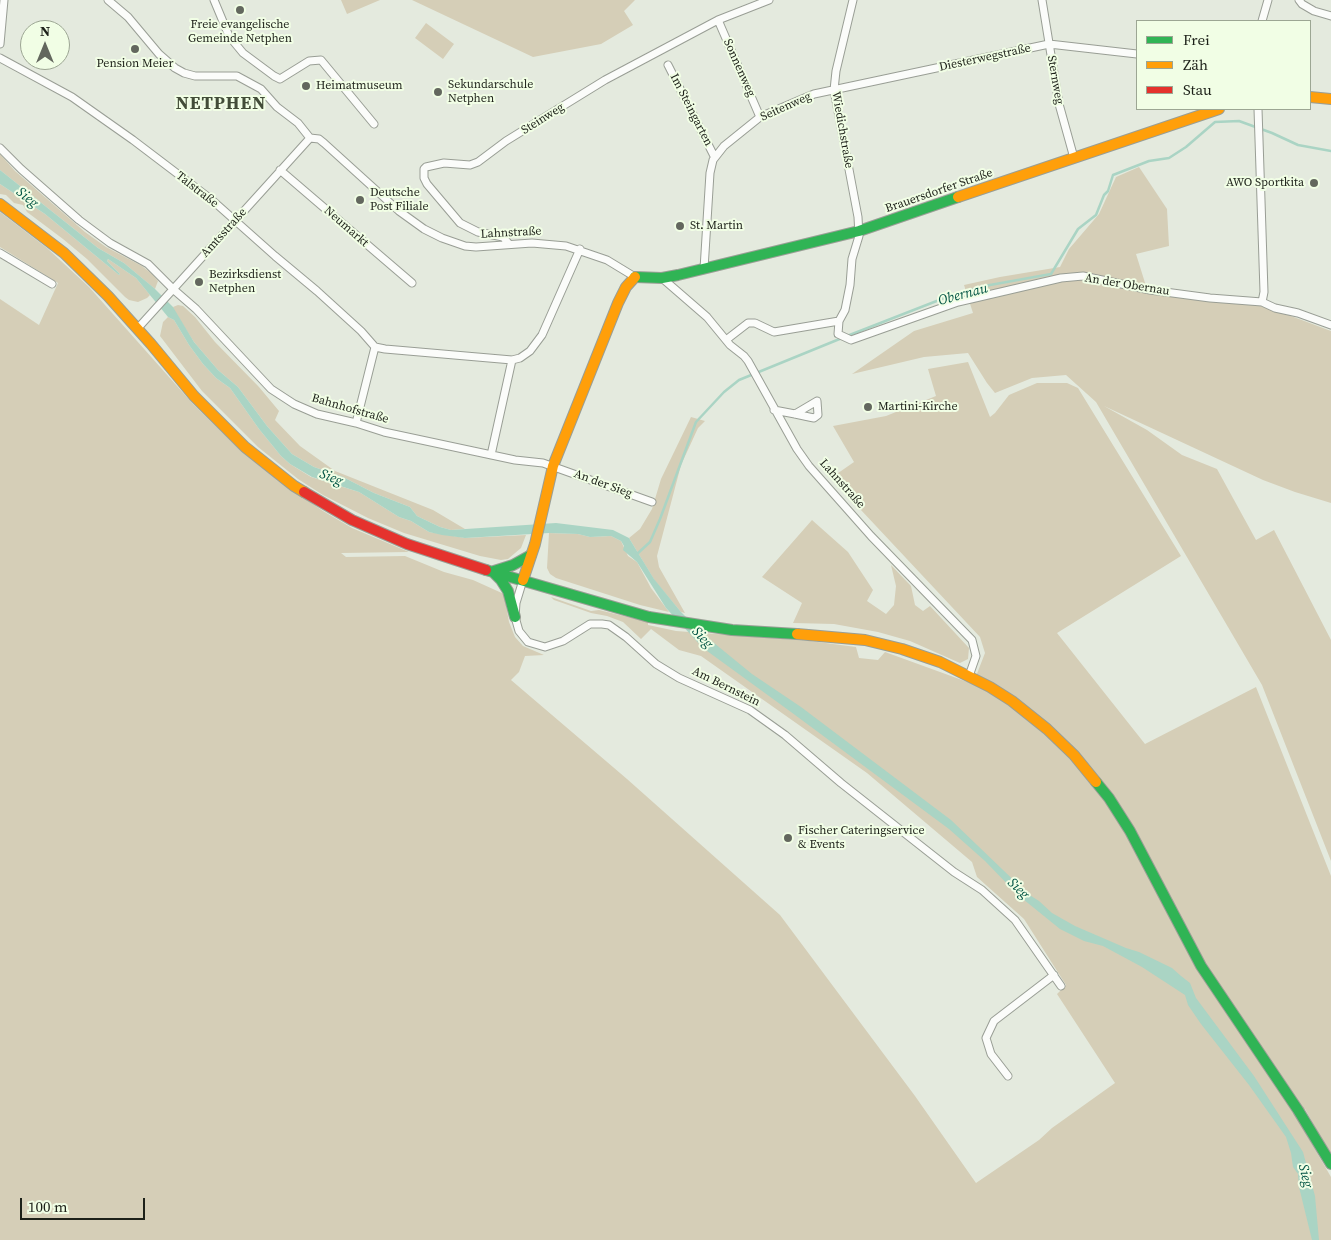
<!DOCTYPE html>
<html>
<head>
<meta charset="utf-8">
<style>
  body { margin:0 }
  #map { position:relative; width:1331px; height:1240px; overflow:hidden; background:#e4eade; font-family:"Source Serif 4",serif }
  canvas { display:block }
  .legend { position:absolute; left:1136px; top:20px; width:175px; height:90px; box-sizing:border-box; background:#f1fee5; border:1px solid #9ca693; margin:0; padding:6px 9px; list-style:none; font-size:15px; color:#1d2119 }
  .legend li { display:flex; align-items:center; gap:10px; height:25px }
  .legend b { width:25px; border:1px solid #9ca693 }
  .north { position:absolute; left:20px; top:20px; width:50px; height:50px; box-sizing:border-box; background:#f1fee5; border:1px solid #9ca693; border-radius:50%; rotate:0deg; font-size:14px; font-weight:700; line-height:20px; text-align:center; color:#1d2119 }
  .north::after { content:''; display:block; margin:auto; width:18px; height:22px; background:#63675e; clip-path:polygon(50% 0,100% 100%,50% 72%,0 100%) }
  .scale { position:absolute; left:20px; top:1198px; width:125px; height:22px; box-sizing:border-box; border:2px solid #1d2119; border-top:0; padding-left:6px; font-size:15px; line-height:18px; white-space:nowrap; color:#1d2119; -webkit-text-stroke:4px #f1fee5; paint-order:stroke }
</style>
</head>
<body>
<div id="map">
<canvas width="1331" height="1240"></canvas>
<ul class="legend">
<li><b style="height:6px;background:#30b455"></b>Frei</li>
<li><b style="height:6px;background:#ff9f0a"></b>Zäh</li>
<li><b style="height:6px;background:#e5322d"></b>Stau</li>
</ul>
<div class="north">N</div>
<div class="scale">100 m</div>
</div>
<script>
const g = document.querySelector('canvas').getContext('2d');
g.lineJoin = 'round';
function fill(path, color) {
  g.fillStyle = color;
  g.fill(path, 'evenodd');
}
function poly(rows) {
  const path = new Path2D();
  for (const r of rows) {
    path.moveTo(r[0], r[1]);
    for (let i = 2; i < r.length; i += 2) path.lineTo(r[i], r[i + 1]);
  }
  return path;
}
function strokePath(path, color, width, dash) {
  g.strokeStyle = color;
  g.lineWidth = width;
  g.lineCap = dash ? 'butt' : 'round';
  g.setLineDash(dash || []);
  g.stroke(path);
}
function write(font, color, halo, rows, align = 'center') {
  g.font = font + ' "Source Serif 4",serif';
  g.lineWidth = 4;
  g.setLineDash([]);
  g.textBaseline = 'middle';
  g.strokeStyle = halo;
  g.fillStyle = color;
  for (const [text, x, y, turn = 0] of rows) {
    g.save();
    g.translate(x, y);
    g.rotate((+turn || 0) * Math.PI / 180);
    g.textAlign = isNaN(turn) ? turn : align;
    if (halo) g.strokeText(text, 0, 0);
    g.fillText(text, 0, 0);
    g.restore();
  }
}
fill(poly([
  [341,0,380,0,347,14],
  [412,0,635,0,624,11,633,25,601,44,533,57],
  [426,23,454,44,443,59,415,38],
  [0,154,15,171,85,232,106,247,142,266,152,274,158,281,155,289,124,263,98,248,0,170],
  [1139,167,1167,209,1169,246,1136,254,1146,286,1259,304,1331,331,1331,503,1295,492,1263,480,1104,406,1147,430,1182,455,1217,469,1256,540,1274,530,1331,640,1331,861,1262,685,1096,402,1066,375,1032,378,995,393,987,383,968,353,924,357,852,374,914,331,973,313,964,285,1000,277,1060,267,1069,249,1099,214,1116,177],
  [0,184,45,214,119,275,120,274,107,261,108,259,136,278,150,295,147,298,138,302,129,300,125,297,87,259,63,239,27,212,23,205,14,203,6,195,0,194],
  [0,212,47,248,89,287,193,404,239,449,275,478,323,511,352,528,409,552,341,553,346,557,405,556,444,572,473,580,504,594,509,622,515,637,523,646,544,655,525,656,519,672,511,680,627,779,780,915,915,1096,976,1183,1039,1140,1052,1128,1115,1083,1057,994,1066,985,1024,919,977,877,972,862,867,773,701,656,679,650,651,629,641,639,623,622,607,616,591,613,554,600,551,597,591,611,599,610,648,622,648,625,676,631,810,641,856,647,859,658,878,660,885,652,973,684,985,653,980,637,831,478,854,462,833,426,886,416,936,396,928,369,968,362,990,417,995,413,1009,395,1037,383,1067,383,1078,388,1181,556,1057,633,1145,744,1256,687,1331,876,1331,1155,1305,1109,1295,1115,1331,1177,1331,1240,0,1240,0,299,39,325,58,283,0,247],
  [178,305,183,306,195,317,215,342,259,387,279,411,275,420,300,446,335,471,433,510,465,529,451,530,440,527,417,516,410,507,374,493,343,477,314,467,292,454,267,426,238,387,218,370,194,342,174,311,173,307],
  [168,317,174,320,189,345,203,364,216,378,230,388,259,429,281,456,290,464,311,477,359,492,399,517,411,521,429,532,465,538,526,535,521,548,508,559,501,560,480,556,404,533,368,518,323,495,298,479,258,447,202,391,160,336,163,322],
  [691,417,705,421,698,428,681,465,657,556,659,567,685,613,681,612,655,581,629,538,640,529,652,509,661,479],
  [812,520,848,552,873,590,867,601,886,614,894,605,896,586,891,565,911,586,915,605,923,611,930,606,969,648,968,659,960,663,910,641,878,632,834,624,793,623,802,603,762,577],
  [549,533,578,534,590,537,611,536,621,541,628,556,637,562,651,588,669,612,640,605,556,578,550,574,547,568]
]), '#d5ceb7');
fill(poly([
  [0,170,98,248,124,263,154,288,173,307,194,342,218,370,238,387,267,426,292,454,314,467,343,477,374,493,410,507,417,516,440,527,451,530,556,523,613,530,629,538,654,579,681,612,703,634,752,674,801,707,951,820,1028,894,1039,901,1052,913,1075,926,1126,948,1139,952,1172,968,1181,976,1190,983,1196,998,1254,1076,1303,1152,1315,1196,1319,1240,1312,1240,1299,1187,1298,1174,1293,1167,1291,1153,1286,1137,1249,1085,1201,1024,1188,1005,1185,995,1142,967,1103,946,1084,941,1060,929,1018,895,985,861,949,829,791,712,703,648,666,608,637,562,623,550,624,546,621,541,611,536,590,537,578,534,549,533,465,538,442,535,429,532,411,521,399,517,359,492,312,477,290,464,281,456,259,429,230,388,216,378,203,364,189,345,174,320,168,317,136,278,108,259,107,261,120,274,119,275,45,214,0,184]
]), '#aad4c4');
strokePath(poly([
  [847,336,952,295,990,285,1051,274,1078,229,1096,215,1104,195,1108,191,1113,175,1149,161,1169,158,1186,147,1215,122,1239,121,1272,133,1298,145,1331,151],
  [637,554,650,542,660,519,696,422,724,392,739,380,842,338]
]), '#aad4c4', 2.5);
const street = poly([
  [108,0,128,17,159,54,175,68,184,73,195,76,237,76,261,89,277,107,298,123,310,138,319,139,324,143,399,211,424,229,442,238,465,246,476,247,532,243,566,246,607,260,635,277],
  [214,0,229,36,243,53,274,76,280,79,309,61,321,60,374,124],
  [853,0,836,71,834,90,858,217,859,236,852,259,850,285,845,310,839,321,838,334,851,340,958,302,1061,278,1083,276,1150,290,1210,298,1262,302,1275,308,1298,313,1331,325],
  [1042,0,1059,104,1074,158],
  [1299,0,1302,4,1314,11,1331,16],
  [718,20,760,117],
  [1262,21,1268,0],
  [0,44,4,0],
  [0,58,72,97,133,140,212,200,275,256,317,291,361,331,375,347,385,349,512,360,520,358,530,351,542,335,580,249],
  [668,65,714,156],
  [1258,109,1264,292,1262,302],
  [0,148,21,169,79,220,110,243,148,264,173,289,196,309,271,389,294,404,317,414,356,423,384,432,515,460,543,463,652,502],
  [280,170,412,283],
  [509,244,503,237,478,232,460,223,427,184,424,178,424,169,426,167,444,163,470,165,478,162,506,141,605,80,718,20,769,0],
  [0,253,52,284],
  [704,269,710,173,713,160,724,146,760,117,814,94,1049,44,1137,54],
  [662,278,707,317,730,345,744,356,748,361,797,449,809,466,871,536,972,640,976,656,969,676],
  [138,328,310,138],
  [726,340,748,323,755,323,774,332,839,321],
  [774,410,795,414,809,417,814,418,818,415,817,401,795,414],
  [356,423,375,347],
  [491,455,512,360],
  [523,580,516,603,515,617,519,631,528,642,545,647,563,641,590,624,602,624,609,625,626,637,656,664,679,678,750,710,785,735,841,783,926,850,954,872,982,890,1015,920,1061,986],
  [1008,1076,991,1054,986,1038,994,1021,1054,975]
]);
const fast = poly([
  [635,277,662,278,678,275,859,231,958,197],
  [486,570,649,617,732,630,797,634],
  [494,571,513,565,531,555],
  [493,572,501,580,508,591,515,617],
  [1096,782,1109,798,1130,831,1201,966,1298,1110,1331,1164]
]);
const slow = poly([
  [1310,97,1331,99],
  [958,197,1219,109],
  [0,204,64,253,108,296,151,344,194,396,245,447,294,486,304,492],
  [523,580,535,544,553,466,618,303,626,287,635,277],
  [797,634,865,640,902,649,940,662,990,687,1012,701,1047,729,1074,755,1096,782]
]);
const jam = poly([
  [304,492,352,520,407,544,486,570]
]);
strokePath(street, '#999e95', 9);
strokePath(fast, '#999e95', 12);
strokePath(slow, '#999e95', 12);
strokePath(jam, '#999e95', 12);
strokePath(street, '#fbfcfa', 7);
strokePath(fast, '#30b455', 10);
strokePath(slow, '#ff9f0a', 10);
strokePath(jam, '#e5322d', 10);
for (const [x, y, r, color] of [
  [240,10,5,"#63675e"],
  [135,49,5,"#63675e"],
  [306,86,5,"#63675e"],
  [438,92,5,"#63675e"],
  [1314,183,5,"#63675e"],
  [360,200,5,"#63675e"],
  [680,226,5,"#63675e"],
  [199,282,5,"#63675e"],
  [868,407,5,"#63675e"],
  [788,838,5,"#63675e"]
]) {
  const dot = new Path2D();
  dot.arc(x, y, r, 0, 2 * Math.PI);
  g.fillStyle = color;
  g.fill(dot);
  strokePath(dot, '#f1fee5', 2);
}
write('12px', '#1d2119', '#f1fee5', [
  ["Freie evangelische",240,25,"center"],
  ["Gemeinde Netphen",240,39,"center"],
  ["Pension Meier",135,64,"center"],
  ["Sekundarschule",448,85],
  ["Netphen",448,99],
  ["Heimatmuseum",316,86],
  ["AWO Sportkita",1304,183,"right"],
  ["Deutsche",370,193],
  ["Post Filiale",370,207],
  ["St. Martin",690,226],
  ["Bezirksdienst",209,275],
  ["Netphen",209,289],
  ["Martini-Kirche",878,407],
  ["Fischer Cateringservice",798,831],
  ["& Events",798,845]
], 'left');
write('12px', '#1d2119', '#f1fee5', [
  ["Diesterwegstraße",985,58,-12],
  ["Sonnenweg",739,68,66],
  ["Sternweg",1055,80,80],
  ["Seitenweg",786,107,-24],
  ["Im Steingarten",691,110,63],
  ["Steinweg",543,119,-32],
  ["Wiedichstraße",842,130,80],
  ["Talstraße",197,190,38],
  ["Brauersdorfer Straße",939,191,-19],
  ["Neumarkt",346,227,41],
  ["Amtsstraße",224,233,-48],
  ["Lahnstraße",511,233,-3],
  ["An der Obernau",1127,285,9],
  ["Bahnhofstraße",350,409,16],
  ["An der Sieg",603,484,20],
  ["Lahnstraße",842,484,48],
  ["Am Bernstein",726,687,26]
]);
write('italic 14px', '#005343', '#f1fee5', [
  ["Sieg",27,198,39],
  ["Obernau",963,295,-15],
  ["Sieg",331,478,22],
  ["Sieg",702,638,48],
  ["Sieg",1018,889,44],
  ["Sieg",1305,1176,77]
]);
g.letterSpacing = '1px';
write('bold 18px', '#424c38', '#f1fee5', [
  ["NETPHEN",221,104]
]);
g.letterSpacing = '0px';
</script>
</body>
</html>
